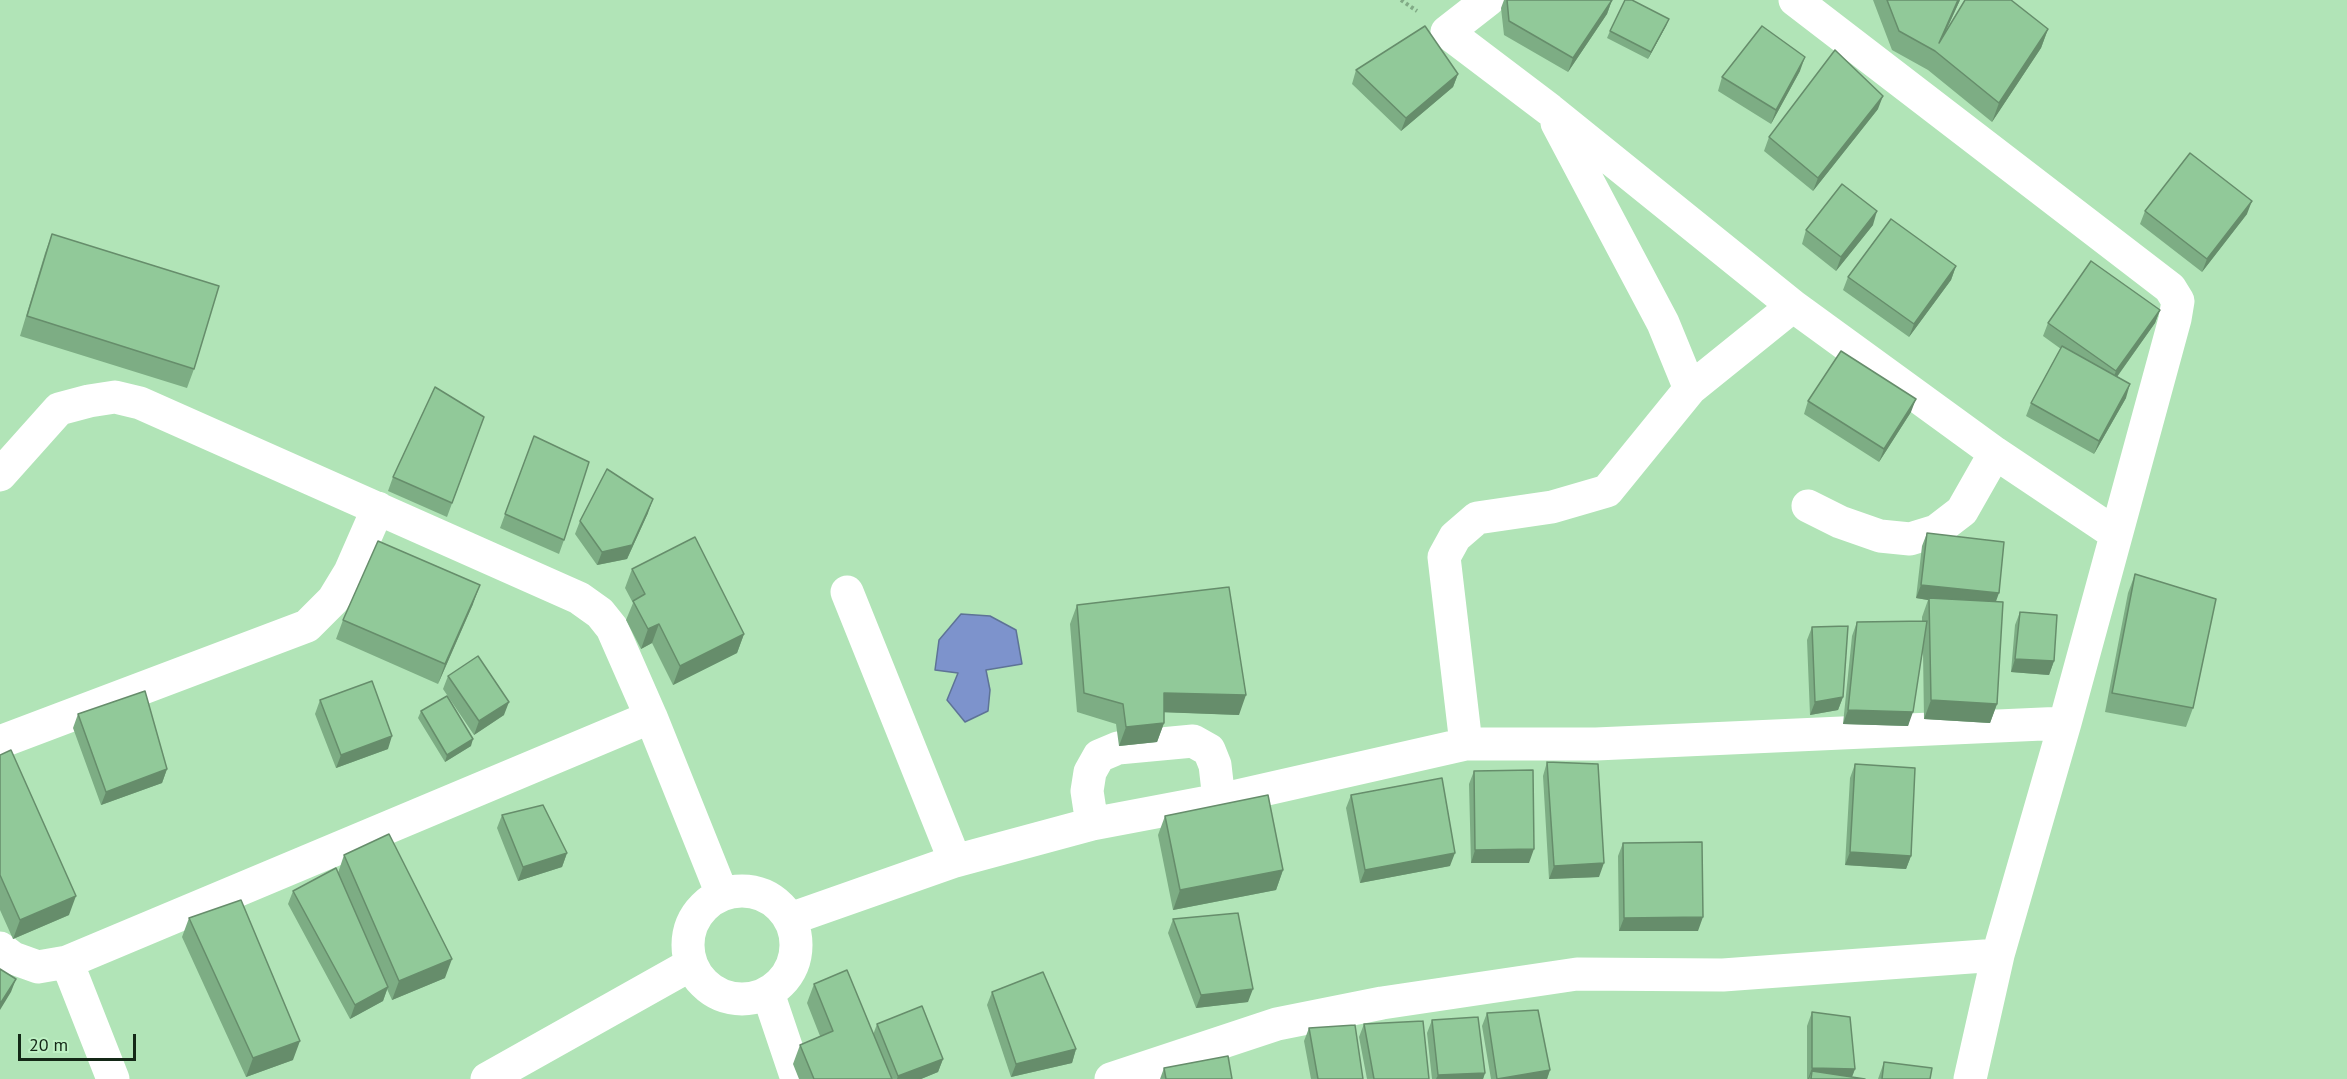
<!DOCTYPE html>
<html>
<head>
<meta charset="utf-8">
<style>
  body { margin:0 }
  #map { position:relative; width:2347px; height:1079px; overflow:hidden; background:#b1e4b7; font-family:"PT Sans",sans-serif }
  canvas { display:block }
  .scale { position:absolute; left:18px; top:1034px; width:118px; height:27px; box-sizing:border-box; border:3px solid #142817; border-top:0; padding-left:8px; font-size:18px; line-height:21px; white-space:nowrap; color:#142817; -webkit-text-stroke:4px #bef1c4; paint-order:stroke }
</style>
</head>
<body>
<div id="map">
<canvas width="2347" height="1079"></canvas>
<div class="scale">20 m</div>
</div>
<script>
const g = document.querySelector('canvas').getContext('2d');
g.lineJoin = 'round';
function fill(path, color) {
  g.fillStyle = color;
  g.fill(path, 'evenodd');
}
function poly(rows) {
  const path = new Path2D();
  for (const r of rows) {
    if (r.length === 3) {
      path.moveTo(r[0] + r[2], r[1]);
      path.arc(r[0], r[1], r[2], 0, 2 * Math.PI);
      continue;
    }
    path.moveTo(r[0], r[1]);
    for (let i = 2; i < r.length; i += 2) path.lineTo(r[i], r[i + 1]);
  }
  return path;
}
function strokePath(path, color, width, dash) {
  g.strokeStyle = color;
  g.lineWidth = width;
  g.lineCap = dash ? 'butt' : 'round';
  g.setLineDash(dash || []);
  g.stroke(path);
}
const water = poly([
  [961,614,990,616,1016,630,1022,664,986,670,990,690,988,711,965,722,947,700,958,673,935,670,939,640,961,614]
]);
fill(water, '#7d93cc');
strokePath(water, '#5e7396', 1.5);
strokePath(poly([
  [1401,0,1417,11]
]), '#81aa86', 4, [3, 3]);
strokePath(poly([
  [1488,0,1447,32,1550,110,1793,306],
  [1795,0,2170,288,2178,301,2175,319,2065,723,1998,955,1970,1079],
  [1557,123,1663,323,1690,389],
  [0,475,59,409,89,401,115,397,140,403,579,598,600,613,612,628,651,717,722,894],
  [1808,506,1840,522,1880,536,1910,539,1936,531,1962,511,1995,453],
  [847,592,955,861],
  [0,742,307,626,333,600,350,572,378,508],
  [1466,744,1444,557,1455,537,1477,518,1552,507,1607,491,1690,389,1793,306,1995,453,2116,534],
  [1092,824,1087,791,1090,772,1099,756,1118,748,1193,741,1209,750,1215,765,1219,800],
  [742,945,54],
  [790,919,955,861,1092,824,1219,800,1466,744,1596,744,2065,723],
  [0,948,13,958,38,967,67,962,651,717],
  [67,962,113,1079],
  [768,993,797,1079],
  [487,1079,690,965],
  [1111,1079,1277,1024,1382,1003,1577,974,1723,975,1998,955]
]), '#fff', 33);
fill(poly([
  [1504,0,1612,0,1607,14,1568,72,1504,35,1501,8],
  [1873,0,1960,0,1946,31,2048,29,2041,48,1992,122,1928,70,1892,50],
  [1669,19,1666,26,1648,59,1607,38,1610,31],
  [1356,70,1458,74,1453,87,1401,131,1352,84],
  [1800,71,1771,124,1718,91,1722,77],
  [1878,109,1813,191,1764,151,1769,137],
  [2145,211,2247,214,2202,272,2140,224],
  [1873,225,1836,271,1802,244,1806,230],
  [52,234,194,369,187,388,20,336,45,253],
  [1956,266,1951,280,1909,337,1843,290,1848,277],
  [2160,310,2155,323,2117,377,2126,398,2094,454,2026,416,2031,403,2061,349,2043,336,2048,323],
  [1808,401,1911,412,1879,462,1804,414],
  [484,417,447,517,388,491,393,477],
  [534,436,564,540,559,554,500,528],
  [648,513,627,559,597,565,575,534,580,521],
  [1927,533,1996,601,1997,704,1990,723,1924,719,1923,651,1908,726,1843,724,1852,636,1857,622,1922,621,1922,617,1928,600,1916,598,1922,546],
  [632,569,744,634,737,653,673,685,652,643,641,649,626,620,633,603,625,588],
  [2135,574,2193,708,2186,727,2105,712,2128,593],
  [473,604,438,684,336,639,343,620],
  [1077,605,1239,715,1164,712,1164,723,1157,742,1119,746,1116,724,1077,712,1070,624],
  [2020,612,2054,661,2049,675,2011,672,2015,625],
  [1812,627,1843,697,1838,710,1810,715,1807,640],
  [448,676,504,715,474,735,443,689],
  [320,700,388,749,336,768,315,714],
  [421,711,471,746,445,762,418,718],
  [78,714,167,769,162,783,101,805,73,728],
  [0,755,69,915,13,939,0,910],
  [1547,762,1599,877,1549,879,1543,776],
  [1855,764,1911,856,1906,869,1845,865,1850,778],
  [1474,771,1529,863,1471,863,1469,784],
  [1351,795,1450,866,1360,883,1346,808],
  [502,815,567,853,562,867,518,881,497,828],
  [1165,816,1283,870,1276,890,1173,910,1158,835],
  [1623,843,1698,931,1619,931,1618,856],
  [344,855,445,978,392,1000,387,989,383,1001,350,1019,288,904,293,891,338,873],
  [189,918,293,1060,246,1077,182,937],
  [1173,919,1248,1002,1196,1008,1168,933],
  [814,984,873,1035,877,1024,943,1059,938,1072,921,1079,799,1079,793,1064,800,1045,820,1036,807,1003],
  [992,992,1076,1049,1072,1063,1011,1077,987,1005],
  [1812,1012,1855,1069,1852,1077,1865,1079,1807,1079,1807,1026],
  [1487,1013,1550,1070,1547,1079,1491,1079,1482,1026],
  [1432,1020,1485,1073,1483,1079,1432,1079,1427,1033],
  [1364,1024,1429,1079,1367,1079,1359,1037],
  [1309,1028,1363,1079,1311,1079,1304,1041],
  [1884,1062,1930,1079,1878,1079],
  [1164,1068,1232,1079,1160,1079]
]), '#7dad84');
fill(poly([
  [1612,0,1607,14,1568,72,1573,58],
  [1958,0,1960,0,1936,52,1939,43],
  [1669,19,1666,26,1648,59,1651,52],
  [2048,29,2041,48,1992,122,1999,103],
  [1805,57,1800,71,1771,124,1776,110],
  [1458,74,1453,87,1401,131,1406,118],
  [1883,96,1878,109,1813,191,1818,178],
  [2252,201,2247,214,2202,272,2207,259],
  [1877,211,1873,225,1836,271,1841,257],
  [1956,266,1951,280,1909,337,1914,324],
  [2160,310,2155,323,2111,385,2116,371],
  [2130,384,2126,398,2094,454,2099,441],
  [1916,399,1911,412,1879,462,1884,449],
  [653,499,648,513,627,559,597,565,602,552],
  [480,585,473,604,438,684,445,664],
  [1921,585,1999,593,1994,607,1929,598,1928,600,1916,598],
  [659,624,652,643,641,649,648,629],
  [744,634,737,653,673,685,680,666],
  [2015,659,2054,661,2049,675,2011,672],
  [1164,693,1246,695,1239,715,1157,712],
  [1843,697,1838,710,1810,715,1815,702],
  [1931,700,1997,704,1990,723,1924,719],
  [509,702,504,715,474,735,479,721],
  [1848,710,1913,712,1908,726,1843,724],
  [1164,723,1157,742,1119,746,1126,727],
  [392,736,388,749,336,768,341,755],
  [473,739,471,746,445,762,447,755],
  [167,769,162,783,101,805,106,792],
  [1534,849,1529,863,1471,863,1475,850],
  [1850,852,1911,856,1906,869,1845,865],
  [567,853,562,867,518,881,523,867],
  [1455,853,1450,866,1360,883,1365,870],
  [1604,863,1599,877,1549,879,1554,866],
  [1283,870,1276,890,1173,910,1180,890],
  [76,896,69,915,13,939,20,920],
  [1703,917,1698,931,1619,931,1624,918],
  [452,959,445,978,392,1000,399,981],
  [16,979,11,992,0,1010,0,1004],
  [388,987,383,1001,350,1019,355,1005],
  [1253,989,1248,1002,1196,1008,1201,995],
  [300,1041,293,1060,246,1077,253,1058],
  [1076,1049,1072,1063,1011,1077,1016,1064],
  [943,1059,938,1072,921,1079,897,1079,898,1076],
  [1812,1068,1855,1069,1851,1079,1812,1071,1809,1079,1808,1079],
  [1550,1070,1547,1079,1497,1079],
  [1485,1073,1483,1079,1436,1079,1438,1075]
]), '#668d6b');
const building = poly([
  [1507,0,1612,0,1573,58,1509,21,1507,0],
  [1625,0,1632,0,1669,19,1651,52,1610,31,1625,0],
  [1887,0,1958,0,1939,43,1965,0,2011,0,2048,29,1999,103,1935,51,1899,31,1887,0],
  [1425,26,1458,74,1406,118,1356,70,1425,26],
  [1762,26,1805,57,1776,110,1722,77,1762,26],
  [1835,50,1883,96,1818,178,1769,137,1835,50],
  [2190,153,2252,201,2207,259,2145,211,2190,153],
  [1842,184,1877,211,1841,257,1806,230,1842,184],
  [1891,219,1956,266,1914,324,1848,277,1891,219],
  [52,234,219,286,194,369,27,316,52,234],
  [2091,261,2160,310,2116,371,2048,323,2091,261],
  [2062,346,2130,384,2099,441,2031,403,2062,346],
  [1841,351,1916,399,1884,449,1808,401,1841,351],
  [435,387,484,417,452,503,393,477,435,387],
  [534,436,589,462,564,540,505,514,534,436],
  [607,469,653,499,632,545,602,552,580,521,607,469],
  [1927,533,2004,542,1999,593,1921,585,1927,533],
  [695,537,744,634,680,666,659,624,648,629,633,601,645,594,632,569,695,537],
  [378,541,480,585,445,664,343,620,378,541],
  [2135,574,2216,599,2193,708,2112,693,2135,574],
  [1229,587,1246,695,1164,693,1164,723,1126,727,1123,704,1084,693,1077,605,1229,587],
  [1929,598,2003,602,1997,704,1931,700,1929,598],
  [2020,612,2057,615,2054,661,2015,659,2020,612],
  [1927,621,1913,712,1848,710,1857,622,1927,621],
  [1848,626,1843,697,1815,702,1812,627,1848,626],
  [478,656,509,702,479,721,448,676,478,656],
  [372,681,392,736,341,755,320,700,372,681],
  [145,691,167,769,106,792,78,714,145,691],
  [447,696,473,739,447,755,421,711,447,696],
  [11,750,76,896,20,920,0,875,0,755,11,750],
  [1547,762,1598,764,1604,863,1554,866,1547,762],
  [1855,764,1915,768,1911,856,1850,852,1855,764],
  [1533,770,1534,849,1475,850,1474,771,1533,770],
  [1442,778,1455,853,1365,870,1351,795,1442,778],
  [1268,795,1283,870,1180,890,1165,816,1268,795],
  [543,805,567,853,523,867,502,815,543,805],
  [389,834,452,959,399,981,344,855,389,834],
  [1702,842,1703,917,1624,918,1623,843,1702,842],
  [336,868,388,987,355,1005,293,891,336,868],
  [241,900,300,1041,253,1058,189,918,241,900],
  [1238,913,1253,989,1201,995,1173,919,1238,913],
  [0,969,16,979,0,1004,0,969],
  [847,970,892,1079,814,1079,800,1045,833,1031,814,984,847,970],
  [1043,972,1076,1049,1016,1064,992,992,1043,972],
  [922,1006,943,1059,898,1076,877,1024,922,1006],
  [1538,1010,1550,1070,1497,1079,1487,1013,1538,1010],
  [1812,1012,1850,1017,1855,1069,1812,1068,1812,1012],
  [1478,1017,1485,1073,1438,1075,1432,1020,1478,1017],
  [1423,1021,1429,1079,1374,1079,1364,1024,1423,1021],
  [1355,1025,1363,1079,1318,1079,1309,1028,1355,1025],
  [1228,1056,1232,1079,1166,1079,1164,1068,1228,1056],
  [1884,1062,1932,1068,1930,1079,1882,1079,1884,1062],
  [1812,1071,1865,1079,1811,1079,1812,1071]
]);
fill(building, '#91c999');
strokePath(building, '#668d6b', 1.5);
</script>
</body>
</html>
